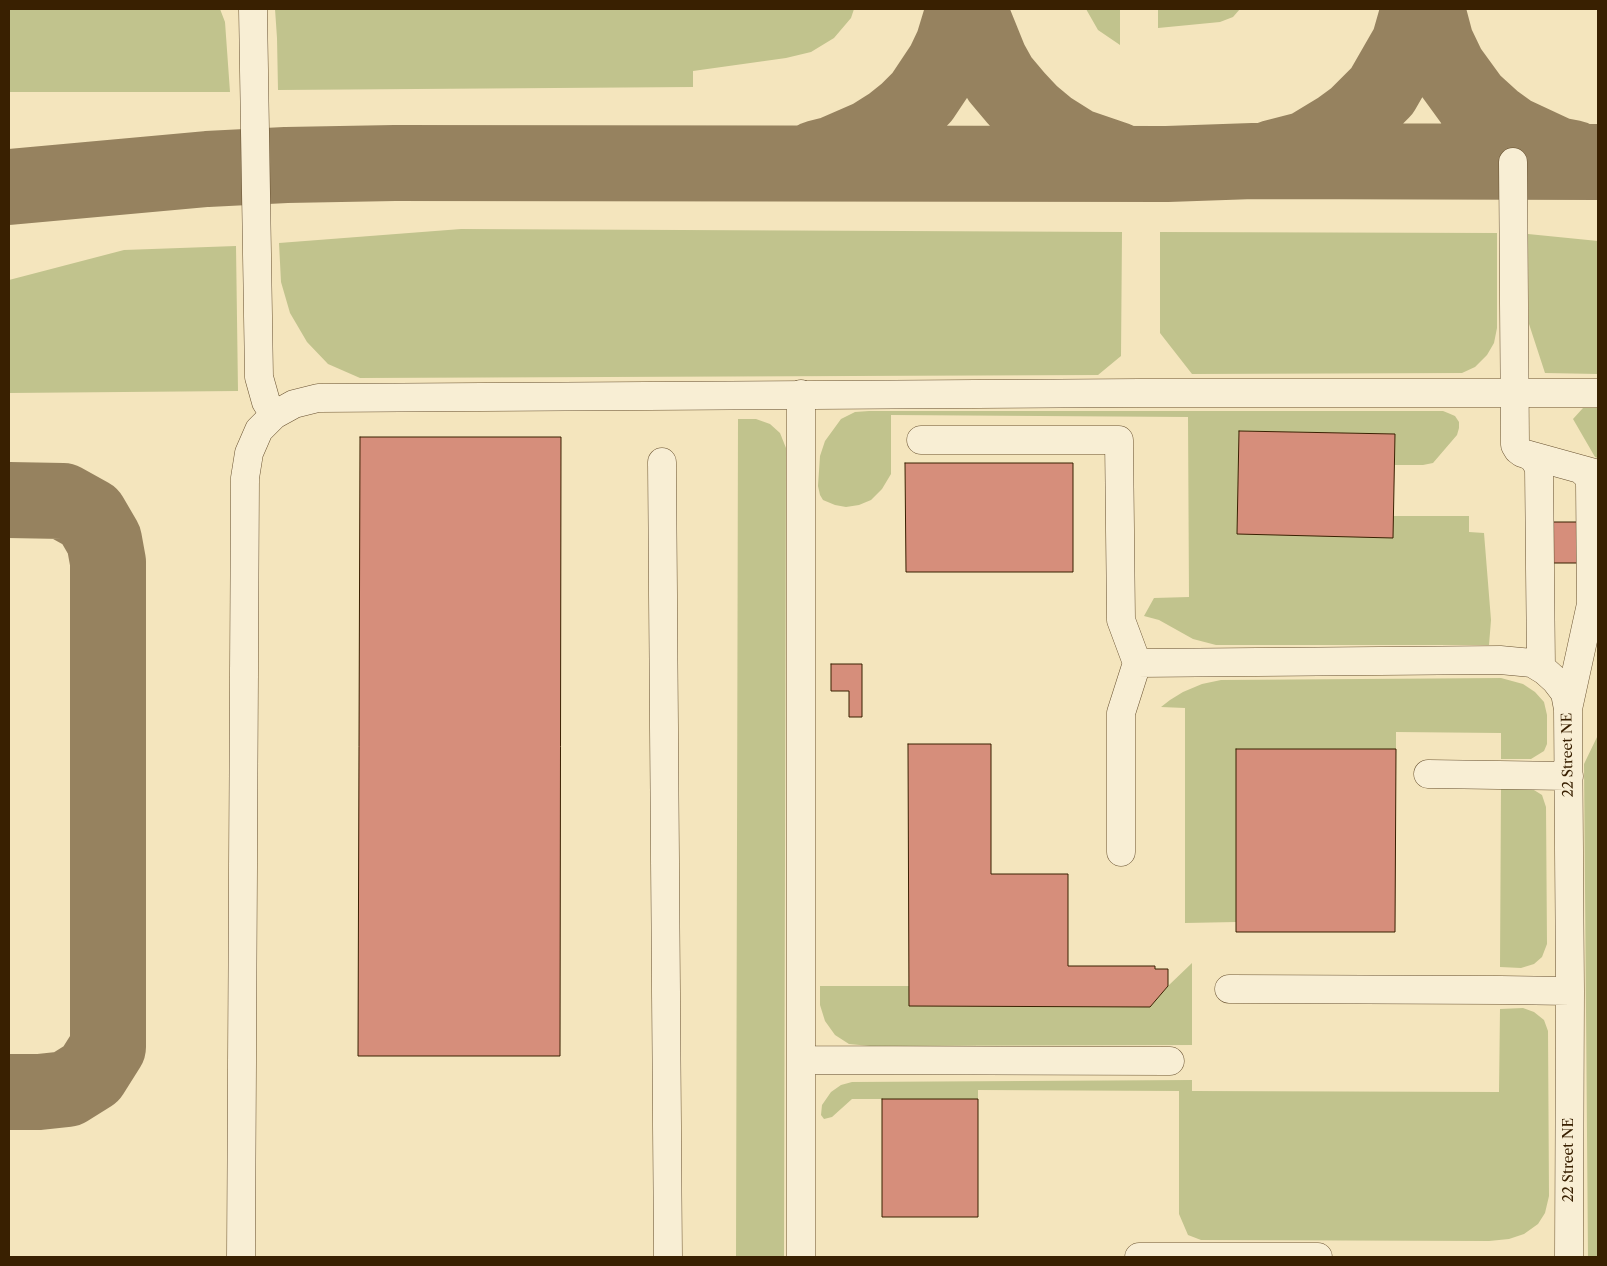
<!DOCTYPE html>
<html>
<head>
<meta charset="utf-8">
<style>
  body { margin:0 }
  #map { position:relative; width:1607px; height:1266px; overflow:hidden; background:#f4e5bd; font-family:"Libre Caslon Text",serif }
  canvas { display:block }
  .frame { position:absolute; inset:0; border:10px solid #392001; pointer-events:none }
</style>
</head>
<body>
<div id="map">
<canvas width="1607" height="1266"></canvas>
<div class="frame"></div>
</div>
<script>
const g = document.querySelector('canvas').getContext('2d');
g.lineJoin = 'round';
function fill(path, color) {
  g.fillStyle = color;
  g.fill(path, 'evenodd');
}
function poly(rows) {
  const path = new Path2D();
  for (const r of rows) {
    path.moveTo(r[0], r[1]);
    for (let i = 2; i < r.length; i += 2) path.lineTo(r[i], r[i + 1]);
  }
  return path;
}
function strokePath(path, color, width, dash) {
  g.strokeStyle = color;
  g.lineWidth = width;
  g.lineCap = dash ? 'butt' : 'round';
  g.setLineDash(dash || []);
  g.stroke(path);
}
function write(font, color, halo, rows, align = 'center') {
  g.font = font + ' "Libre Caslon Text",serif';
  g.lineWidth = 4;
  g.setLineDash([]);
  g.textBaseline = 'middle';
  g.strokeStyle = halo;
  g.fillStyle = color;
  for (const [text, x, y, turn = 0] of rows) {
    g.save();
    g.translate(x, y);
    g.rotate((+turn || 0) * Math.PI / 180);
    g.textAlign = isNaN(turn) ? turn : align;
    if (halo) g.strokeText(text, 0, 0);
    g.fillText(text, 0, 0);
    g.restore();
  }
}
fill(poly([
  [9,9,220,9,225,22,230,92,9,92],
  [275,9,854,9,851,18,834,38,811,52,786,58,693,71,693,87,278,90,277,38],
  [1086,9,1120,9,1120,45,1098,30],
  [1158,9,1240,9,1233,17,1220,22,1158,28],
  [461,229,1122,232,1121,356,1098,375,360,378,328,364,307,342,290,313,281,282,279,243],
  [1160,232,1497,233,1497,328,1494,343,1487,355,1475,367,1462,373,1192,374,1160,333],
  [1528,234,1598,241,1598,374,1545,373,1529,324],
  [236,246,238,391,9,393,9,280,124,250],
  [1583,408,1598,408,1598,458,1595,457,1573,419],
  [869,411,1443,411,1448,413,1455,416,1459,422,1459,428,1457,435,1433,463,1423,465,1395,465,1395,434,1239,431,1237,534,1393,516,1469,516,1469,532,1484,533,1491,620,1489,645,1216,645,1193,639,1159,620,1144,616,1154,598,1189,597,1188,417,891,415,891,474,882,489,871,500,859,505,846,507,835,505,823,500,820,495,818,486,820,456,825,441,841,419,855,412],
  [738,419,756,419,770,424,780,433,786,448,784,1257,736,1257],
  [1501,678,1523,684,1535,692,1544,702,1547,715,1547,744,1544,751,1531,759,1501,759,1501,733,1396,732,1396,749,1236,749,1236,922,1185,923,1185,708,1161,707,1170,700,1183,692,1202,684,1221,680],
  [1598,735,1598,1257,1588,1257,1584,764],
  [1523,787,1534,790,1542,795,1546,807,1547,944,1542,957,1534,964,1521,968,1500,967,1501,788],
  [1192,963,1192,1045,870,1046,849,1044,835,1035,825,1021,820,1005,820,986,909,986,909,1006,1150,1007,1168,986],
  [1523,1008,1534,1012,1544,1020,1548,1031,1549,1196,1545,1213,1538,1224,1524,1234,1509,1239,1489,1241,1201,1240,1188,1235,1179,1214,1179,1091,978,1090,978,1099,852,1099,832,1117,824,1119,821,1115,822,1105,831,1092,841,1085,852,1082,1192,1080,1192,1091,1499,1092,1500,1009]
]), '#c1c38d');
strokePath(poly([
  [971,9,973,19,990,61,1000,79,1016,98,1031,114,1049,129,1076,146,1117,160],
  [1427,9,1436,43,1448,68,1472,101,1494,121,1512,134,1557,155,1573,158],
  [817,158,833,154,872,137,891,125,906,113,922,97,944,64,953,45,964,9],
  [1272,158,1307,149,1340,129,1355,118,1382,91,1409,44,1419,9],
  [9,187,207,169,286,165,395,163,1167,164,1253,161,1598,162],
  [9,500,63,501,90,516,104,540,108,562,108,1047,91,1074,67,1089,39,1092,9,1092]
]), '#96825f', 76);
const building = poly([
  [1239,431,1395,434,1393,538,1237,534,1239,431],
  [360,437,561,437,560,1056,358,1056,360,437],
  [905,463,1073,463,1073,572,906,572,905,463],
  [1548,522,1579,522,1579,563,1548,563,1548,522],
  [831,664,862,664,862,717,849,717,849,691,831,691,831,664],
  [908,744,991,744,991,874,1068,874,1068,966,1155,966,1155,969,1168,969,1168,986,1150,1007,909,1006,908,744],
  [1236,749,1396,749,1395,932,1236,932,1236,749],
  [882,1099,978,1099,978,1217,882,1217,882,1099]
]);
fill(building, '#d68e7b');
strokePath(building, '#392001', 1);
const minor = poly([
  [1513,162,1515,445,1518,450,1522,453,1598,474],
  [801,394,801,1257],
  [274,415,294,404,318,398,1141,393,1598,393],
  [921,440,1119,440,1121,620,1137,663,1121,713,1121,852],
  [1528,455,1534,459,1539,468,1541,668],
  [662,462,668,1257],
  [1137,663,1500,660,1532,663,1545,671,1555,680,1565,693,1568,709,1570,991,1569,1257],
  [1568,709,1591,604,1590,483,1589,477,1580,469],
  [1428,774,1569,776],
  [1229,989,1500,990,1570,991],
  [801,1060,1170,1061],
  [241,1257,245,478,249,453,259,430,274,415,266,402,259,377,253,9],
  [1139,1257,1318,1257]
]);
strokePath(minor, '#685130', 29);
strokePath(minor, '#f8eed4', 28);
write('14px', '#392001', '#f8eed4', [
  ["22 Street NE",1568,755,-91],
  ["22 Street NE",1569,1160,-90]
]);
</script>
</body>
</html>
